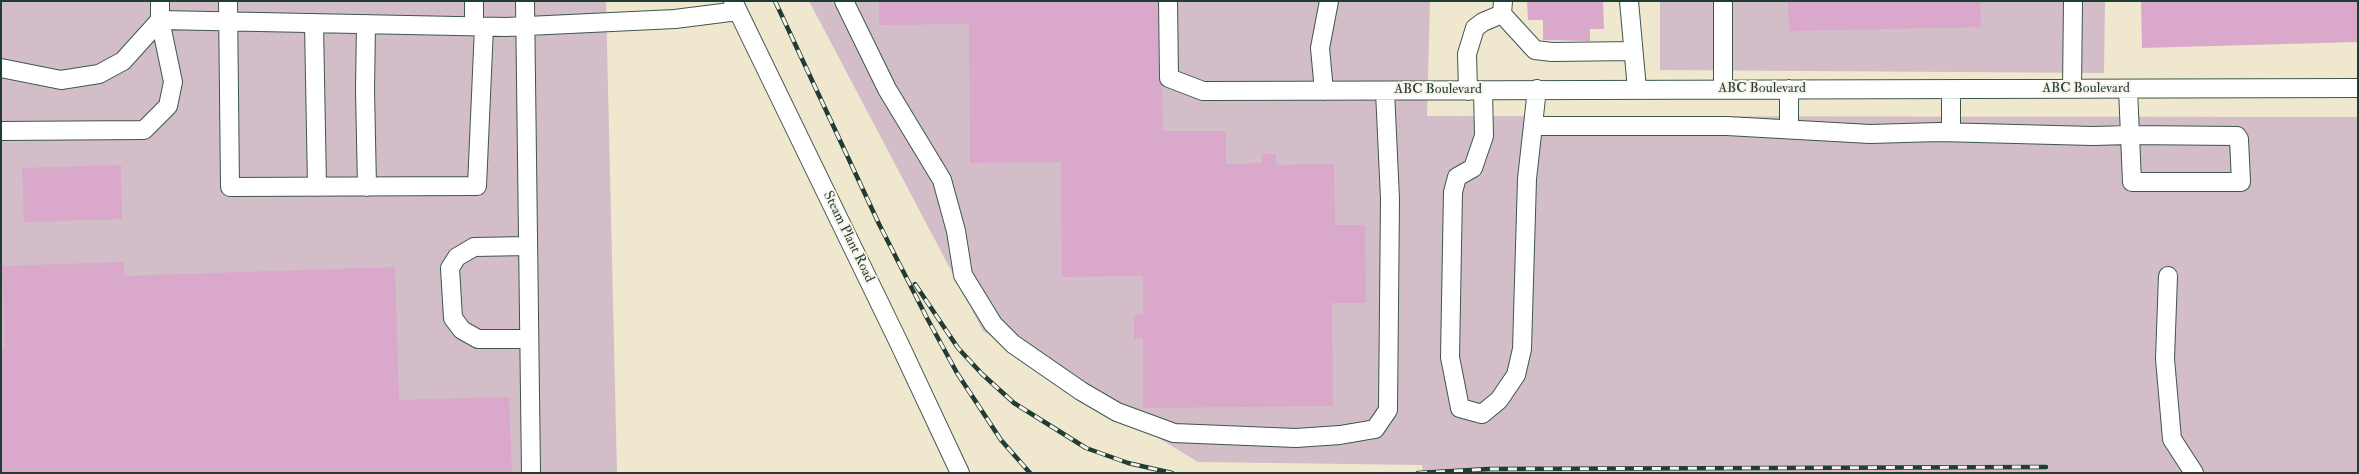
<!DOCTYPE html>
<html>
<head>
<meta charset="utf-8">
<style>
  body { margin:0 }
  #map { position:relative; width:2359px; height:474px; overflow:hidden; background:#efe8cf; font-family:"IM FELL Double Pica",serif }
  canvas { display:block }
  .frame { position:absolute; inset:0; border:2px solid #1f3d34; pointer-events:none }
</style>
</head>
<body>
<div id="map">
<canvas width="2359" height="474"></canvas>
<div class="frame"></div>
</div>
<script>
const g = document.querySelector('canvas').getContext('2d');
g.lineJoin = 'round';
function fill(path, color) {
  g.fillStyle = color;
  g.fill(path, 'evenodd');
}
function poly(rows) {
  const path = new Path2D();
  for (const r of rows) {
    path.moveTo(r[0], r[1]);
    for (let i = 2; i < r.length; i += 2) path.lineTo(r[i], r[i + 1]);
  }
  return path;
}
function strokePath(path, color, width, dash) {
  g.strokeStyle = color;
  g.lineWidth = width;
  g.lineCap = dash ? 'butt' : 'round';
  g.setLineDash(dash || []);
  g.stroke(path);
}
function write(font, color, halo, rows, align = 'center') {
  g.font = font + ' "IM FELL Double Pica",serif';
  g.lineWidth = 4;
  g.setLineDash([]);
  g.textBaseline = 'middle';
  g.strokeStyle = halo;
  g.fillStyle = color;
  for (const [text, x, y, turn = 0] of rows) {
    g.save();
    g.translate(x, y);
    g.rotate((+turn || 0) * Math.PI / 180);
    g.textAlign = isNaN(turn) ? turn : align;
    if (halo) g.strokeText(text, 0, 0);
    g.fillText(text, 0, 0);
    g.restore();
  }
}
fill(poly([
  [1,1,606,1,617,473,1,473],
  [809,1,1430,1,1427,116,2358,117,2358,473,1423,473,1422,465,1198,462,983,331],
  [1660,1,2105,1,2104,73,1660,70]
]), '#d2bdc8');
fill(poly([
  [879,1,1158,1,1158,78,1162,86,1163,131,1226,131,1226,164,1262,163,1262,154,1276,154,1276,165,1334,164,1335,225,1365,225,1366,303,1332,303,1333,406,1143,408,1143,338,1134,339,1134,315,1143,314,1143,276,1062,277,1061,162,970,163,969,24,879,25],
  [1527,1,1603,1,1604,29,1590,29,1590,41,1543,40,1543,20,1528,20],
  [1788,1,1980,1,1981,27,1789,31],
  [2141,1,2358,1,2358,42,2142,48],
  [121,165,122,219,24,222,22,168],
  [124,262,124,276,395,267,399,400,509,397,512,473,1,473,1,348,5,348,2,266]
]), '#daa8cb');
const minor = poly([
  [228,1,230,187,477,186,484,27],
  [474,1,474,26],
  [525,1,531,473],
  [733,1,899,343,960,473],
  [844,1,887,89,942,180,956,231,963,275,993,324,1013,344,1081,391,1117,412,1174,433,1296,438,1340,435,1375,429,1388,410,1390,199,1385,91],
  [1168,1,1169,78,1203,91,2358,88],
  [1629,1,1637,89],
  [1723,1,1723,89],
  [1502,14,1535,50,1552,52,1633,51],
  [314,23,317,187],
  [366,24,365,90,367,187],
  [1,68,61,80,99,74,123,61,160,20,506,27,675,19,738,11],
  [2072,89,2073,1],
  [1324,91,1320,48,1329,1],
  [1468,91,1467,54,1475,28,1483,22,1502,14,1503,1],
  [1483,91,1484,136,1473,168,1457,177,1453,192,1450,357,1460,408,1482,414,1499,400,1516,375,1522,349,1527,179,1537,89],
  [1534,126,1727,126,1870,134,1939,132,2093,136,2130,135,2128,89],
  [1789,129,1789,89],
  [1,131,144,130,168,106,173,82,160,20,160,1],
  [1951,132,1951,89],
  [2130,135,2237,136,2239,139,2241,182,2132,182,2130,135],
  [528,246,474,247,457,257,450,268,453,318,462,330,478,339,529,339],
  [2168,276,2165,359,2172,439,2194,473]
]);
strokePath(minor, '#3e574b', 20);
strokePath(minor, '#fff', 18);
const rail = poly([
  [775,1,879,224,927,318,957,373,1001,440,1030,473],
  [915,284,958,348,982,374,1014,403,1086,448,1128,463,1172,473],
  [1418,473,1489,469,2046,467]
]);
strokePath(rail, '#1f3d34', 4.5);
strokePath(rail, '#f7f3e8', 3, [9]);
write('14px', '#1f3d34', '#f7f3e8', [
  ["ABC Boulevard",1762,89],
  ["ABC Boulevard",2086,89],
  ["ABC Boulevard",1438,90],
  ["Steam Plant Road",848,237,64]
]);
</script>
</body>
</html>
